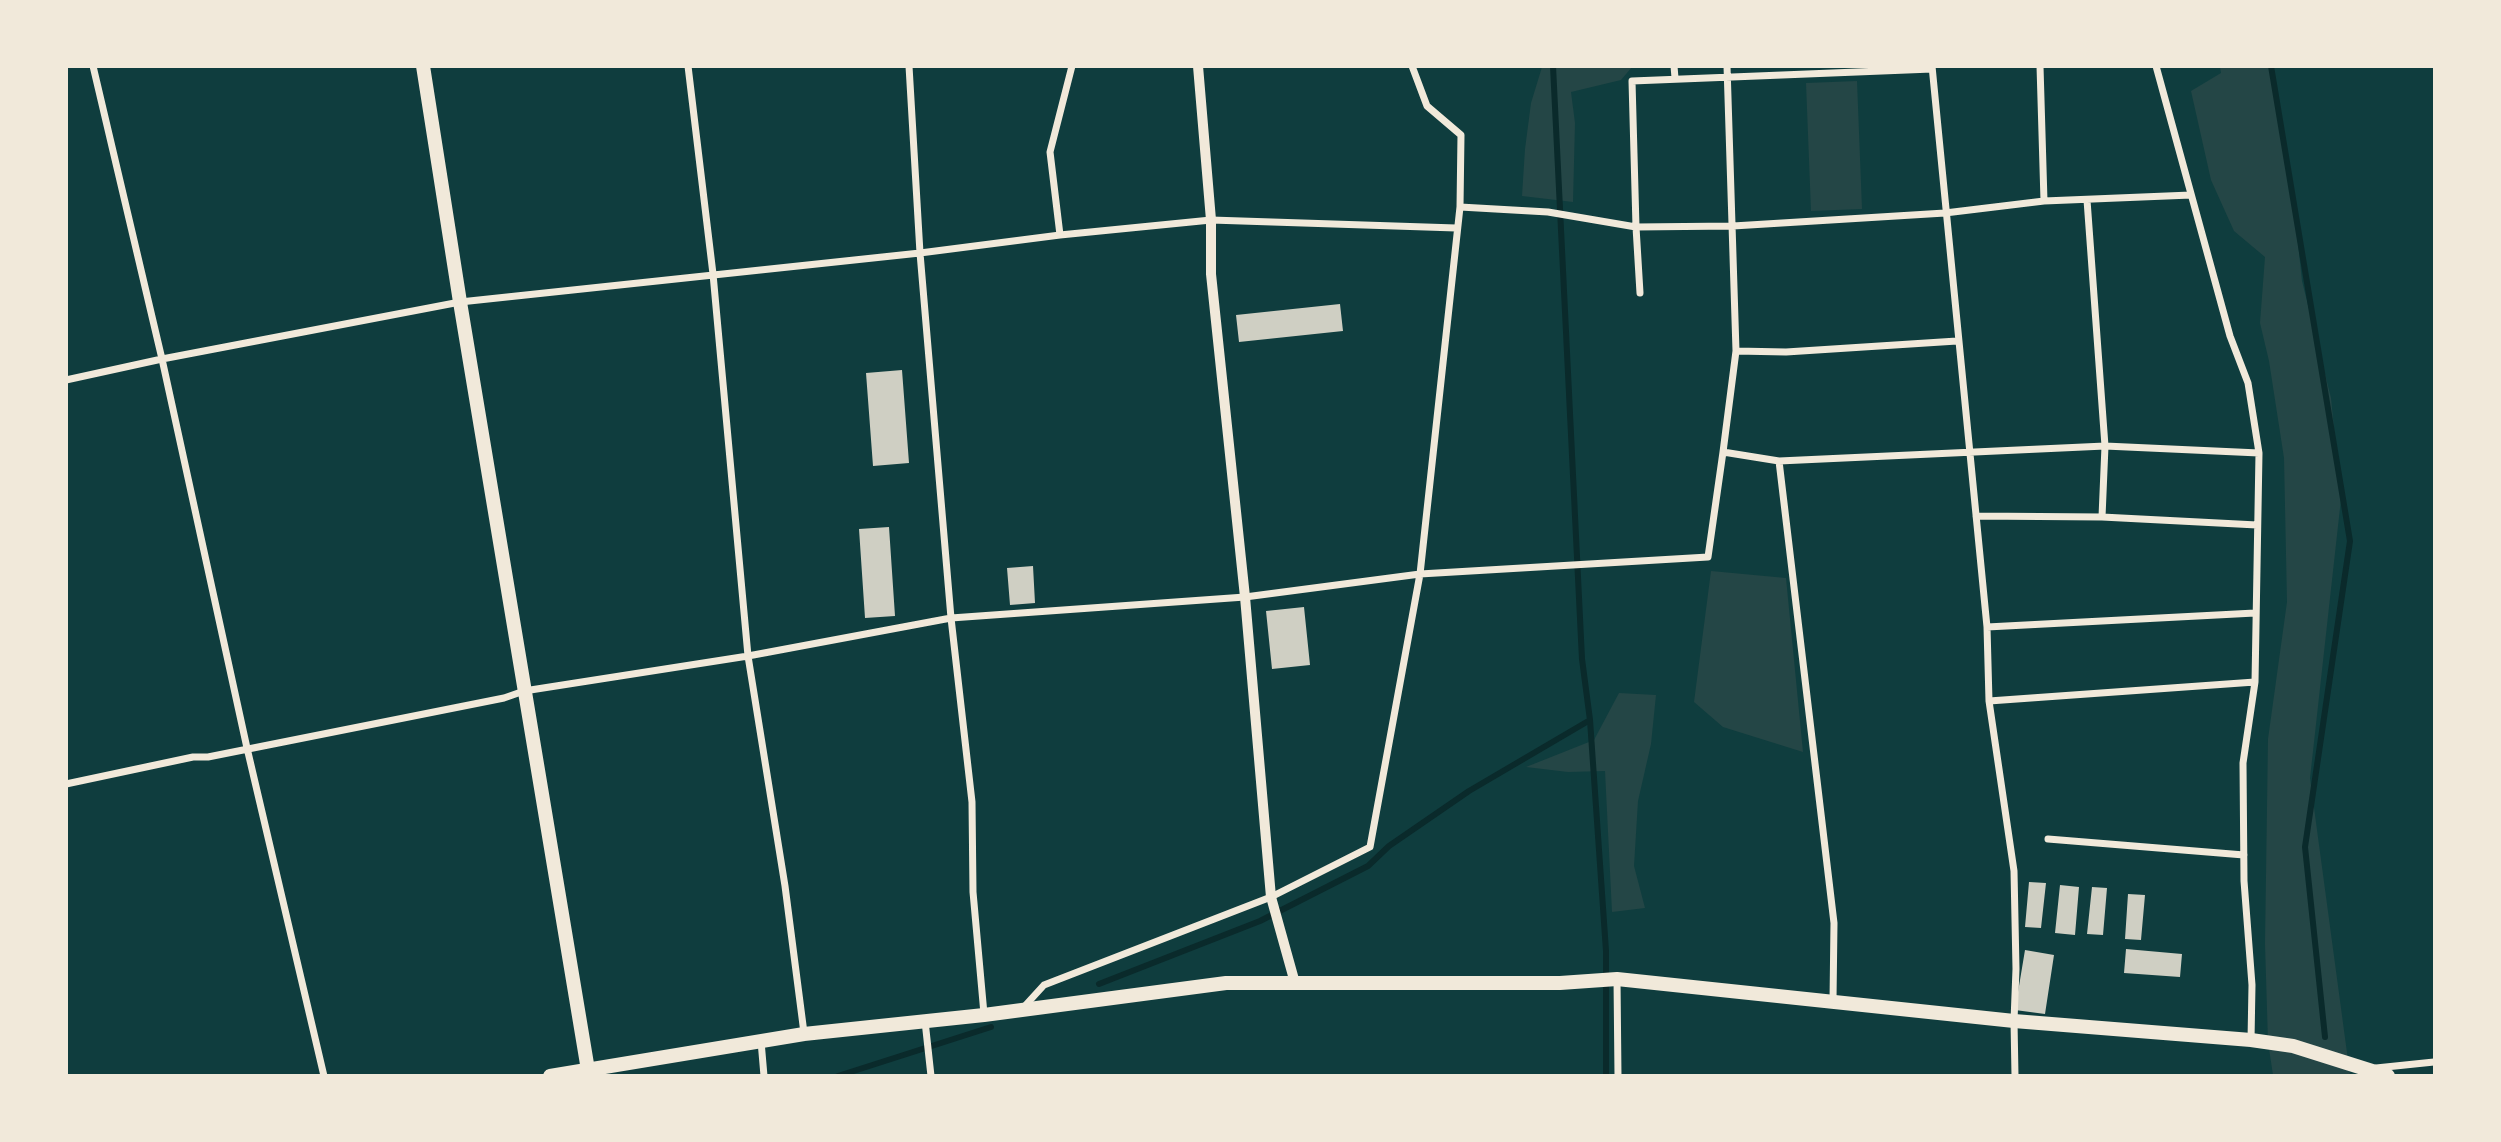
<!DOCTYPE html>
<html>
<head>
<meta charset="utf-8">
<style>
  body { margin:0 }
  #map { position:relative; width:2501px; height:1142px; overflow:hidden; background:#0f3d3e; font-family:"DejaVu Sans",sans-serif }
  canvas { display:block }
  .frame { position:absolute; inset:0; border:68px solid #f1e9da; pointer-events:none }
</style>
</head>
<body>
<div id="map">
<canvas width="2501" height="1142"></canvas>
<div class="frame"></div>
</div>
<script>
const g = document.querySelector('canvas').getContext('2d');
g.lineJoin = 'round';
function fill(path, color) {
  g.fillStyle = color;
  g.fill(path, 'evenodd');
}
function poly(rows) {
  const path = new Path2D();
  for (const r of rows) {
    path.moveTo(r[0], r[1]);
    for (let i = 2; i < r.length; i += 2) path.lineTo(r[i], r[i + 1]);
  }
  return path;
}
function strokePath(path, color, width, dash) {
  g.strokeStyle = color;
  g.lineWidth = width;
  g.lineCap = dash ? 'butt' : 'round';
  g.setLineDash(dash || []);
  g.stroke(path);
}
fill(poly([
  [1542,67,1632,67,1621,80,1571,92,1575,123,1573,202,1522,196,1525,149,1531,103],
  [2220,67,2270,67,2293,196,2302,281,2331,398,2341,499,2310,778,2350,1075,2273,1075,2268,1042,2265,944,2268,739,2287,602,2284,458,2269,361,2260,323,2265,257,2234,231,2211,180,2191,91,2221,73],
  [1857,81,1862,209,1811,211,1806,83],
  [1711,571,1786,578,1803,752,1723,727,1694,702],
  [1619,693,1656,695,1651,744,1638,801,1634,866,1645,908,1612,912,1605,771,1568,772,1526,767,1594,740]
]), '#244646');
strokePath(poly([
  [1553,66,1582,659,1590,720,1606,951,1606,1076],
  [2271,66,2350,541,2305,847,2325,1037],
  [1099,984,1260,921,1368,866,1389,846,1469,791,1590,720],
  [838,1076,991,1027]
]), '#0a2a2b', 6);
fill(poly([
  [1340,304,1343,331,1239,342,1236,315],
  [902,370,909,463,873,466,866,373],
  [889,527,895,616,865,618,859,529],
  [1033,566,1035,603,1010,605,1007,568],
  [1304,607,1310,665,1272,669,1266,611],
  [2029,882,2046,883,2041,928,2025,927],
  [2060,885,2079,887,2075,935,2055,933],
  [2092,887,2107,888,2103,935,2087,934],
  [2128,894,2145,895,2141,940,2125,939],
  [2126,949,2182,954,2180,977,2124,973],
  [2025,950,2054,955,2045,1014,2015,1010]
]), '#cfcfc3');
strokePath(poly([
  [93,66,162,359,247,748,324,1076],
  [688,66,713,274,748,656,785,886,804,1033],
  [909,66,920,253,951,618,972,802,973,892,984,1014],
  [1674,66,1675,78],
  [1727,66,1736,351,1723,452,1779,461,2105,446,2259,453],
  [1932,66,1987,627,1989,701,2014,871,2016,969,2014,1021,2015,1076],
  [2040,66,2044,201],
  [2156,66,2230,336,2248,383,2259,453,2255,682,2243,763,2244,881,2252,985,2251,1040],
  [2087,200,2105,446,2102,517],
  [1460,207,1548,212,1636,227,1733,226,1945,213,2044,201,2191,195],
  [1060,235,1050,152,1072,66],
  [1640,293,1636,227,1632,81,1932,69],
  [1736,351,1786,352,1957,341],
  [66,380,162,359,460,302,920,253,1060,235,1211,220,1456,228],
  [1779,461,1834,923,1833,1000],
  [1976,516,2102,517,2257,525],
  [1987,627,2255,613],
  [1989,701,2255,682],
  [66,784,193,757,208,757,504,698,524,691,748,656,951,618,1245,597,1420,574,1708,557,1723,452],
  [2048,839,2244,855],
  [1617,979,1618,1076],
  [1023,1008,1044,985,1271,897,1370,847,1420,574,1460,207,1461,135,1427,106,1412,66],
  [925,1021,931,1076],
  [761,1041,764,1076],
  [2376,1068,2434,1062]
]), '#f1e9da', 7);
strokePath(poly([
  [1198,66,1211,220,1211,274,1245,597,1271,897,1295,983]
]), '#f1e9da', 10);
strokePath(poly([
  [550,1076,804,1034,984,1015,1226,983,1560,983,1617,979,2014,1021,2251,1040,2293,1046,2388,1076]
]), '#f1e9da', 14);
strokePath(poly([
  [423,66,460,302,589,1076]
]), '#f1e9da', 14);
</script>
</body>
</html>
